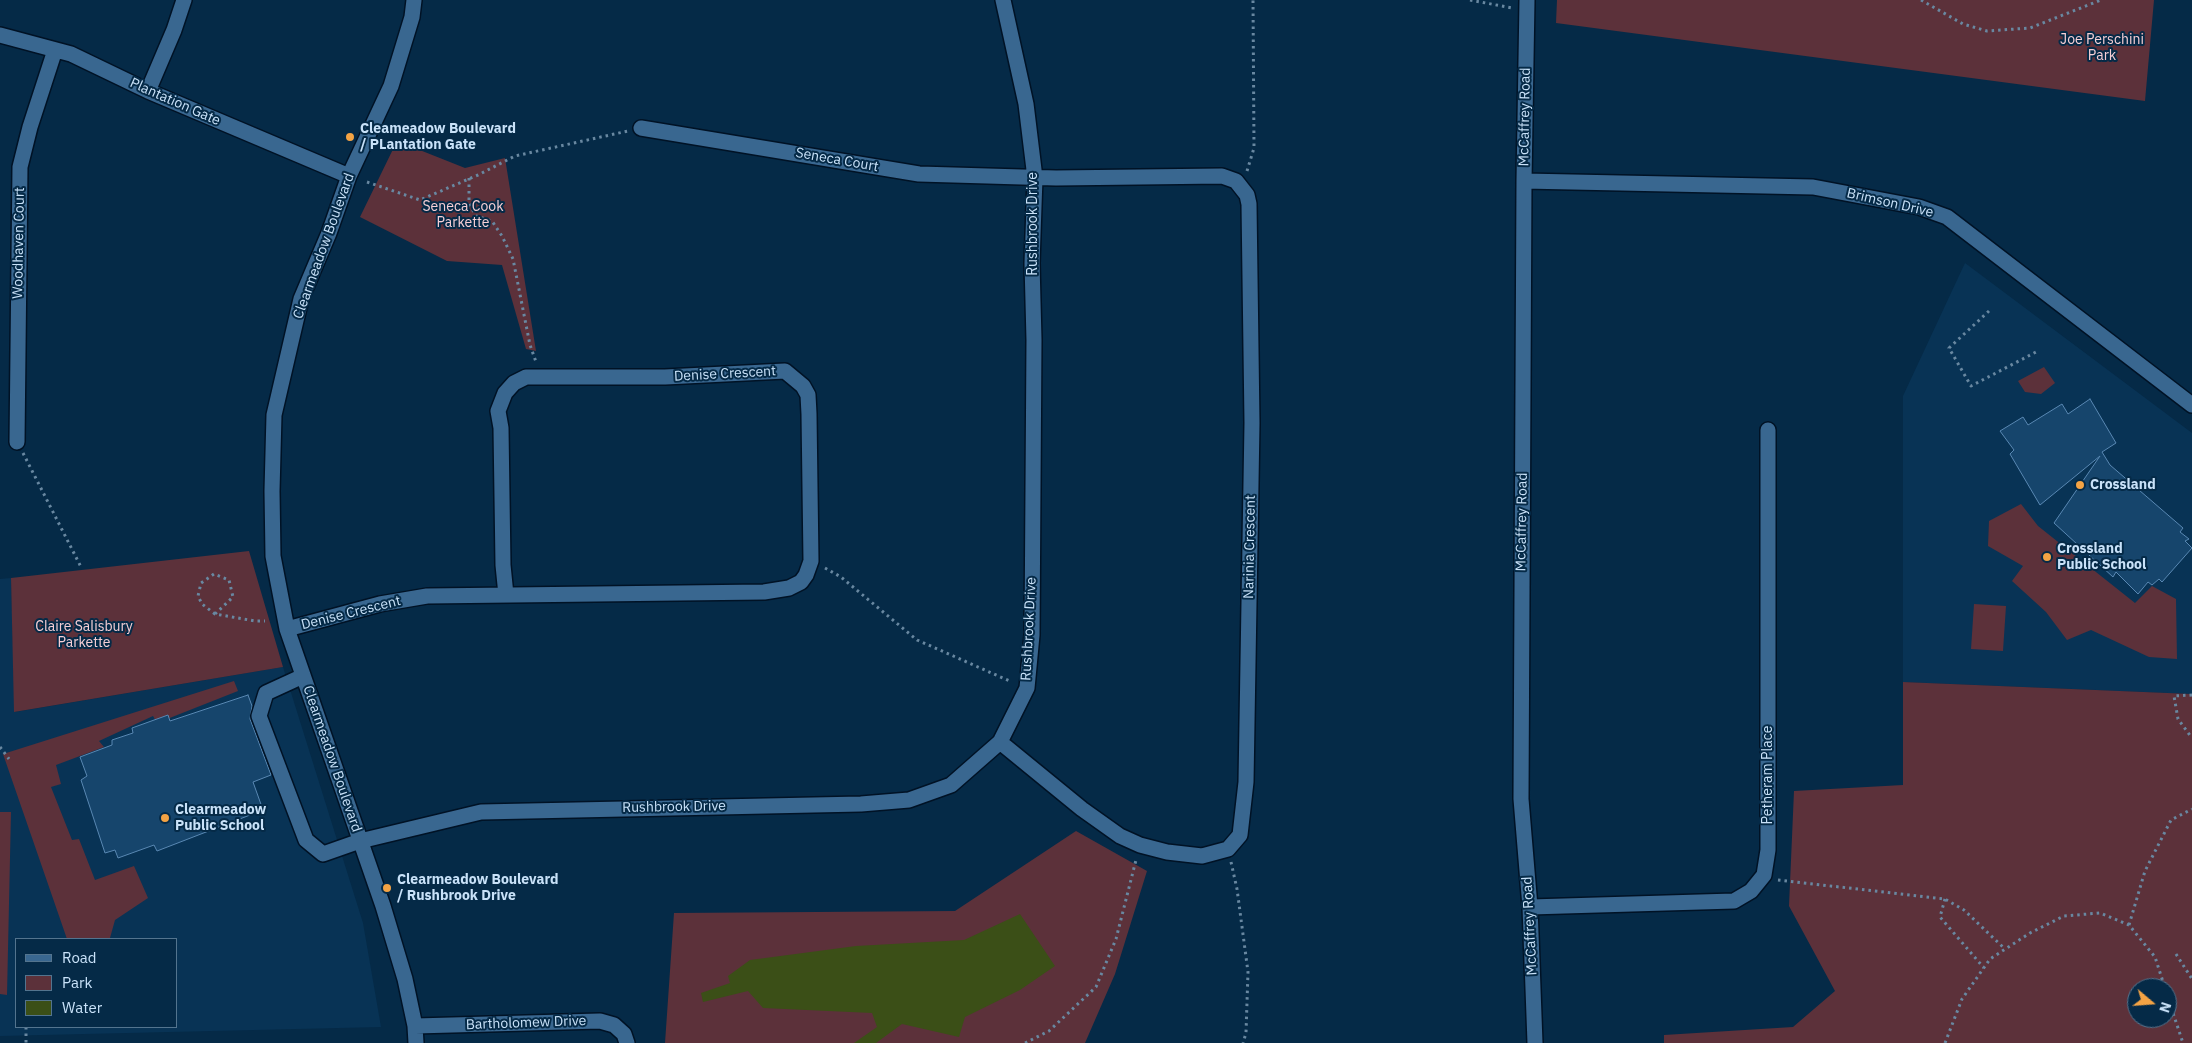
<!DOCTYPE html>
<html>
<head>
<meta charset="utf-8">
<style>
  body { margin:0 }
  #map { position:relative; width:2192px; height:1043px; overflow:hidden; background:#052a47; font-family:"IBM Plex Sans",sans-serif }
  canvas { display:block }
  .legend { position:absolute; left:15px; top:938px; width:162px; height:90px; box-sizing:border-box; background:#052a47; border:1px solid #53748e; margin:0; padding:6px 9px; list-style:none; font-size:15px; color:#c9e2f9 }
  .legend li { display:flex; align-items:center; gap:10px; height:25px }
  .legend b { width:25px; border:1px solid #53748e }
  .north { position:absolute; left:2127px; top:978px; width:50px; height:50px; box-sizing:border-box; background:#052a47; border:1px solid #53748e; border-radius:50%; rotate:108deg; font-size:14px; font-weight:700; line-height:20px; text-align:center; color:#c9e2f9 }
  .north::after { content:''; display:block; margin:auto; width:18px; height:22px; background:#f4a344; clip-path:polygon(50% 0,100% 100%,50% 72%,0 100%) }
</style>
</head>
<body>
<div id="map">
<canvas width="2192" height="1043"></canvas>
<ul class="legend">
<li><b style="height:6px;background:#396790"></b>Road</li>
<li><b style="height:14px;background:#5c313a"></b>Park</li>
<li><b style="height:14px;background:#3b4f17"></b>Water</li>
</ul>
<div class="north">N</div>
</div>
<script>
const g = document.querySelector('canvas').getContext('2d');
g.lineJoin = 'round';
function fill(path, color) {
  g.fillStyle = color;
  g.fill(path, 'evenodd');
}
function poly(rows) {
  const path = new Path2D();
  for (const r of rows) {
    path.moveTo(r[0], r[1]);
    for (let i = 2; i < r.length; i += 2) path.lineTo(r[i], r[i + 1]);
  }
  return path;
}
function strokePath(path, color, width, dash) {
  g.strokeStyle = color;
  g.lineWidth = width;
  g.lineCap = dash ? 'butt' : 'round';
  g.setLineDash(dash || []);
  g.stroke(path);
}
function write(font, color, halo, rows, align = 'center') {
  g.font = font + ' "IBM Plex Sans",sans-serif';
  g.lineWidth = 4;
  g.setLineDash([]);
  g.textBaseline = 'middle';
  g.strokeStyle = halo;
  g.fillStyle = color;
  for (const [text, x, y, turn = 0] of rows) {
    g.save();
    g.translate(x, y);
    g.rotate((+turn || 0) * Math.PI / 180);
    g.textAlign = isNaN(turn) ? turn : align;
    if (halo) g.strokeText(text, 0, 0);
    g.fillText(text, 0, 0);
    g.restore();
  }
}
fill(poly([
  [1965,263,2192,433,2192,694,1903,682,1903,396],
  [11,578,15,712,283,667,363,923,381,1027,0,1036,0,579],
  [16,939,176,939,176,1027,16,1027]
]), '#083355');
fill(poly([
  [1557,0,2154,0,2145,101,1556,23],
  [397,141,465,168,505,158,536,351,526,349,502,265,447,261,360,217],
  [2044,367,2055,383,2041,394,2025,392,2018,381],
  [2021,504,2038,526,2135,603,2152,586,2176,599,2177,659,2149,657,2091,630,2067,640,2046,612,2012,581,2023,566,1988,546,1989,521],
  [249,551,283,667,14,712,11,578],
  [1974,604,2006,606,2003,651,1971,649],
  [234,681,238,691,157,723,153,716,99,741,104,747,56,765,61,784,51,787,72,840,79,839,95,880,134,866,148,898,115,920,110,938,67,939,3,754],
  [1903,682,2192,694,2192,1043,1664,1043,1664,1035,1793,1027,1835,991,1789,906,1794,791,1903,785],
  [2137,988,2167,988,2167,1018,2137,1018],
  [0,812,11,812,7,995,0,994],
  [1076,831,1147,871,1115,974,1085,1043,665,1043,674,913,955,911]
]), '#5c313a');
fill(poly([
  [1020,914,1055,966,1020,990,965,1017,959,1037,902,1024,876,1043,854,1043,877,1027,872,1013,763,1008,748,991,703,1002,701,993,730,983,728,976,750,960,856,946,964,940]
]), '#3b4f17');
const building = poly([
  [2090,399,2116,443,2102,452,2110,465,2183,528,2180,532,2189,539,2185,541,2192,548,2162,582,2159,579,2152,585,2148,582,2138,594,2116,572,2113,577,2054,523,2100,456,2040,505,2010,454,2014,450,2000,431,2023,417,2028,425,2062,404,2068,414,2090,399],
  [248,695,252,706,250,719,271,775,253,782,263,810,157,851,154,845,118,858,115,850,105,853,81,780,87,776,80,757,112,745,112,740,133,733,132,728,168,715,170,721,248,695]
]);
fill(building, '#16456c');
strokePath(building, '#5988b3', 1);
const minor = poly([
  [414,0,412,17,391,86,349,176,329,233,301,299,274,415,272,491,273,556,287,629,383,906,405,979,415,1026,416,1043],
  [1527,0,1524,181,1521,799,1530,907,1535,1043],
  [0,35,71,54,148,91,349,176],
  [148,91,174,30,184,0],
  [641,128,919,174,1056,178,1222,176,1236,181,1247,195,1249,204,1252,423,1246,782,1240,835,1228,849,1202,856,1167,852,1140,845,1120,836,1082,809,1000,742],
  [1524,181,1813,187,1919,207,1947,217,2192,405],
  [17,442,20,167,30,127,55,50],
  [287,629,380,604,427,596,764,592,789,588,801,582,806,575,811,561,809,414,808,395,803,386,785,371,665,377,526,377,514,383,505,393,498,411,501,428,503,565,506,595],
  [303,676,266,693,259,716,306,840,323,854,360,841,481,812,861,804,909,800,951,785,1000,742,1027,688,1032,635,1034,340,1032,263,1035,178,1026,104,1003,0],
  [1530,907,1734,901,1751,891,1764,875,1768,850,1768,430],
  [415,1026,600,1021,614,1025,624,1034,627,1043]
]);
strokePath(minor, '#001225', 18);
strokePath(poly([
  [1470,0,1512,8],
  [1921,0,1963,24,1987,31,2030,28,2101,0],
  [1247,171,1254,148,1253,0],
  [469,178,469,203,476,216,492,221,502,236,513,259,530,345,536,362],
  [367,182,420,200,478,175,515,156,628,131],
  [1989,311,1949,348,1971,386,2036,352],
  [23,453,81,567],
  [825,568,841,577,917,640,1012,682],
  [215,614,233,597,229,580,214,574,201,583,198,596,202,604,215,614,255,621,265,621],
  [2192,695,2174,696,2178,719,2192,738],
  [0,747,9,759],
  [1231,862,1237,889,1248,972,1246,1033,1243,1043],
  [1778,880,1945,899,1964,910,2005,949],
  [1945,899,1940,917,1984,968],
  [2129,925,2145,871,2171,820,2192,809],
  [2176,954,2192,979],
  [2167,995,2183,1043],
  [26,1027,26,1043],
  [1025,1043,1049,1031,1096,987,1116,939,1136,860],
  [1945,1043,1962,999,1990,959,2030,933,2064,916,2100,913,2129,925,2155,957,2165,988]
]), '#6988a1', 3, [2.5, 4]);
strokePath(minor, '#396790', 15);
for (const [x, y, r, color] of [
  [350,137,5,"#f4a344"],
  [2080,485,5,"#f4a344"],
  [2047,557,5,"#f4a344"],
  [165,818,5,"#f4a344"],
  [387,888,5,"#f4a344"]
]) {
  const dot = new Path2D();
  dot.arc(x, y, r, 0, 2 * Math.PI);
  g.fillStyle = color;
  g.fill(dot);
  strokePath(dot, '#052a47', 2);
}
write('14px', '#f7cfd5', '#052a47', [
  ["Joe Perschini",2102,40],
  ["Park",2102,56],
  ["Seneca Cook",463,207],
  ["Parkette",463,223],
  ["Claire Salisbury",84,627],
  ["Parkette",84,643]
]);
write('14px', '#c9e2f9', '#052a47', [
  ["Plantation Gate",175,102,24],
  ["McCaffrey Road",1525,117,-89],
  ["Seneca Court",837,160,10],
  ["Brimson Drive",1890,203,13],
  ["Rushbrook Drive",1033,224,-90],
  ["Woodhaven Court",19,243,-89],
  ["Clearmeadow Boulevard",324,246,-70],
  ["Denise Crescent",725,374,-3],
  ["McCaffrey Road",1522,522,-89],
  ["Narinia Crescent",1250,547,-89],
  ["Denise Crescent",351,613,-14],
  ["Rushbrook Drive",1029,629,-87],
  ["Clearmeadow Boulevard",332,759,71],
  ["Petheram Place",1768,775,-90],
  ["Rushbrook Drive",674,807,-1],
  ["McCaffrey Road",1530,926,-93],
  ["Bartholomew Drive",526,1023,-2]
]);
write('bold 14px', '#c9e2f9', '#052a47', [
  ["Cleameadow Boulevard",360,129],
  ["/ PLantation Gate",360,145],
  ["Crossland",2090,485],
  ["Crossland",2057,549],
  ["Public School",2057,565],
  ["Clearmeadow",175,810],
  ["Public School",175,826],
  ["Clearmeadow Boulevard",397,880],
  ["/ Rushbrook Drive",397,896]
], 'left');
</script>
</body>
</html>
